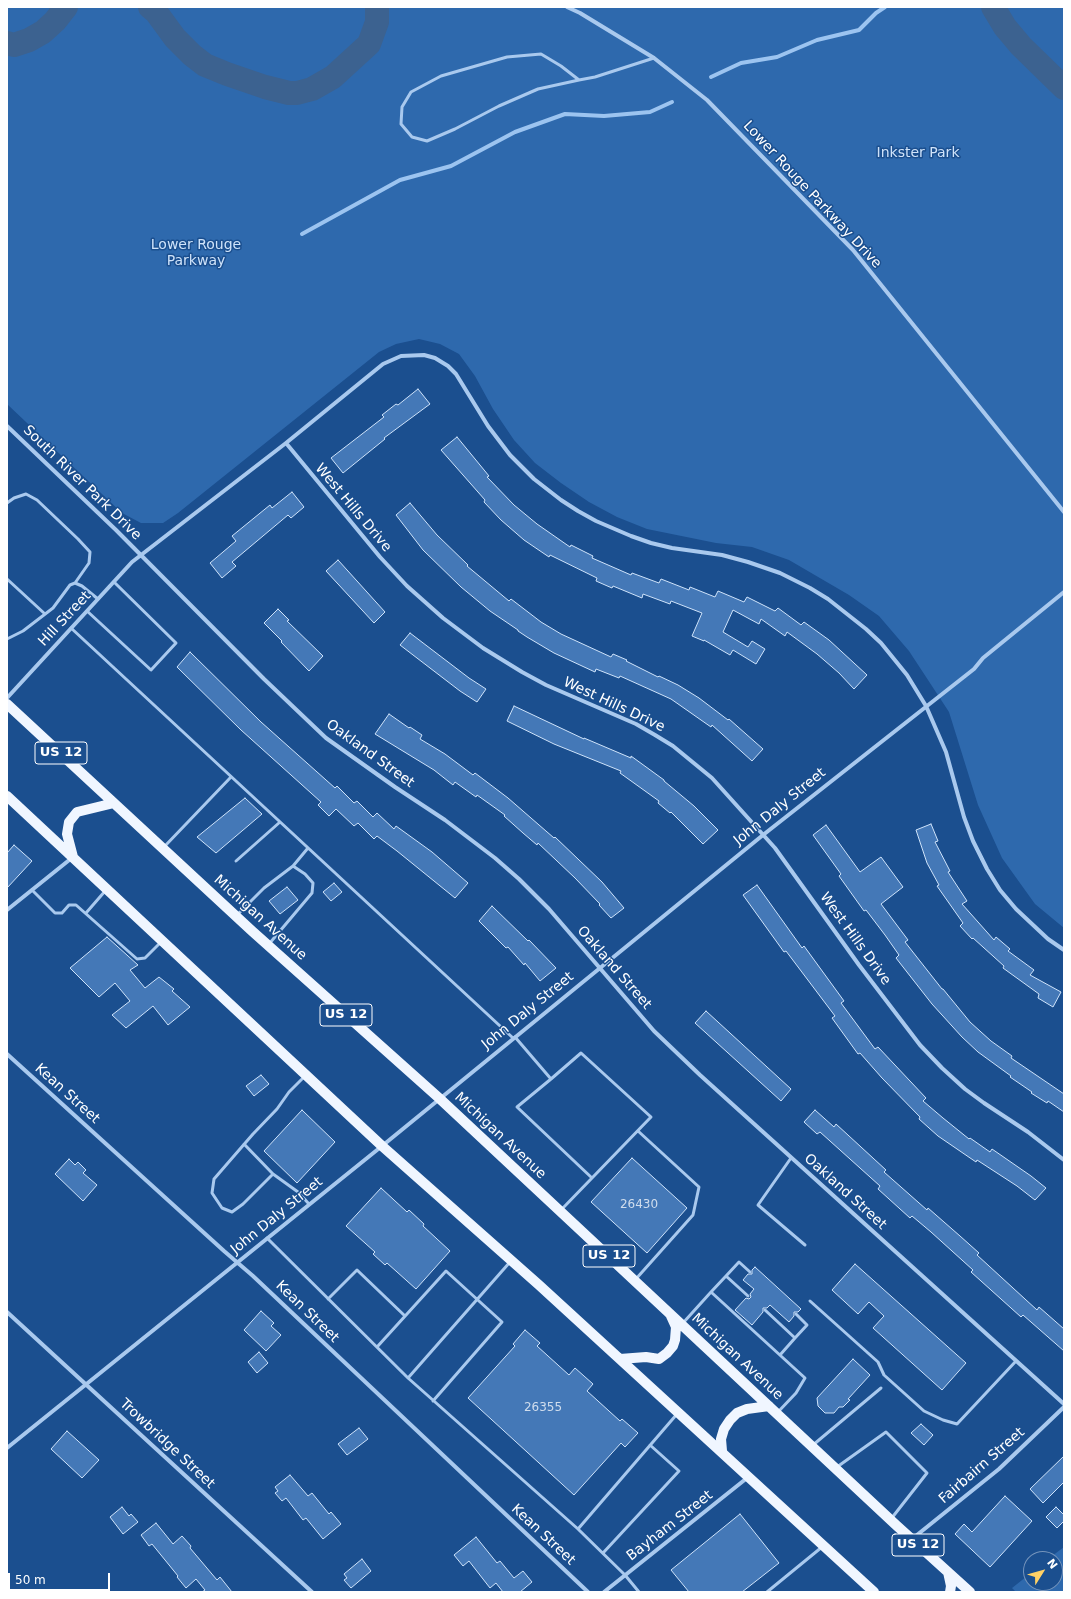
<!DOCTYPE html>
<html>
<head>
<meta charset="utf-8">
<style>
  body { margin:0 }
  #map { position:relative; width:1071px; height:1599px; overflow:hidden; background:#1b4f8f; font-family:"DejaVu Sans",sans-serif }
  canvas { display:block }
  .frame { position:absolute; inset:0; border:8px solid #fff; pointer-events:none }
  .north { position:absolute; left:1023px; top:1551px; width:40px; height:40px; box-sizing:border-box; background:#1b4f8f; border:1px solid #7695bc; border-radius:50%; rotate:53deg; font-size:11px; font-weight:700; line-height:16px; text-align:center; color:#fff }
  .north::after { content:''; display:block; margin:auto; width:14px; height:18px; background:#ffd166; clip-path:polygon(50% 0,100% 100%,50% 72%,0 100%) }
  .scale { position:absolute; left:8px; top:1573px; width:102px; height:18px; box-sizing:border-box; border:2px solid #fff; border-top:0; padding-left:5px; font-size:12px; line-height:14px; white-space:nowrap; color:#fff; -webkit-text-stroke:3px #1b4f8f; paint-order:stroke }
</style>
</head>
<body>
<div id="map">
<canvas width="1071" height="1599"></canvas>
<div class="frame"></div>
<div class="north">N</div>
<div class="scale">50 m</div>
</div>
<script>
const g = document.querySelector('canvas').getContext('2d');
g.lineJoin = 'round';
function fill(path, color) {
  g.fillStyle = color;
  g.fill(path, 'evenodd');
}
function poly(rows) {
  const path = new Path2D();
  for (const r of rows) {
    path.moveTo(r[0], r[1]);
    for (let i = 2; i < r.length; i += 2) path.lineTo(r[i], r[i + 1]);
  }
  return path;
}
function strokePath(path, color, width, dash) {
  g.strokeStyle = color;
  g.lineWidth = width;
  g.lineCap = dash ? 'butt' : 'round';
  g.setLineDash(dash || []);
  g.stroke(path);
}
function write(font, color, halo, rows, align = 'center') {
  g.font = font + ' "DejaVu Sans",sans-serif';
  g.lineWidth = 3;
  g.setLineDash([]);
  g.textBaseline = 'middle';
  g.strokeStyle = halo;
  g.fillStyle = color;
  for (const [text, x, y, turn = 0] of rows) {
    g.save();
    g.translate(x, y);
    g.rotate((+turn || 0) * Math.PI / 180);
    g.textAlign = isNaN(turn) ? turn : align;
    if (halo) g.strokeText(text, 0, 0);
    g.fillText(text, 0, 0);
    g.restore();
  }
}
fill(poly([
  [7,7,1064,7,1064,928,1035,904,1002,858,978,805,949,712,909,651,879,616,849,595,789,560,752,547,716,543,647,529,617,517,589,502,561,483,535,463,514,440,493,409,475,376,459,354,440,344,419,339,396,344,379,352,178,513,163,523,141,523,122,513,7,404],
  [1064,1547,1064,1592,1016,1592,1012,1588,1031,1573,1031,1583,1055,1583,1055,1559,1048,1559]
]), '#2e69ad');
strokePath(poly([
  [711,77,741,63,777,57,817,40,859,30,876,13,885,7],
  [302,234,400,180,451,166,515,132,565,114,604,116,650,112,672,102]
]), '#9cc4f0', 4);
strokePath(poly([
  [150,7,156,12,175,38,192,55,205,65,227,74,265,87,289,93,297,93,312,89,333,77,369,44,377,22,377,7],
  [993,7,1005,27,1021,46,1064,88],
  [7,43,14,45,29,40,43,32,55,21,66,7]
]), '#3c6290', 24);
const building = poly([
  [418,389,430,404,384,438,385,439,343,473,331,458,384,417,382,415,396,404,398,405,418,389],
  [457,437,489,476,487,477,514,505,537,524,570,547,571,545,593,556,592,558,631,575,632,573,659,583,661,579,689,590,690,587,715,597,718,591,744,602,747,597,775,611,778,608,801,625,804,622,829,640,867,675,854,689,839,673,817,654,787,632,785,636,761,619,759,624,733,610,723,632,748,647,752,641,765,649,756,664,733,650,730,655,704,640,704,641,692,636,702,613,671,601,670,604,643,594,642,598,613,586,612,588,596,581,597,578,550,555,549,557,524,540,501,520,484,502,485,500,441,450,457,437],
  [292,492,304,507,291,518,288,515,232,562,236,566,222,578,210,563,236,541,232,536,270,505,272,508,292,492],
  [410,503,437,535,468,565,467,566,509,601,511,599,541,622,561,634,611,657,613,654,627,660,626,661,658,677,659,676,678,685,699,698,728,720,729,719,763,749,752,761,712,725,711,727,671,699,620,676,619,678,596,669,595,672,554,653,527,637,518,631,518,630,490,611,461,587,423,550,396,515,410,503],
  [338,560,385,612,374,623,326,571,338,560],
  [278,609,289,620,287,621,323,656,309,671,281,642,282,641,264,623,278,609],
  [410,633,469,678,486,689,477,702,460,691,400,645,410,633],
  [190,652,261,722,335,788,337,786,354,803,357,801,373,817,377,813,394,829,396,826,432,852,468,883,455,898,397,851,377,836,374,839,358,823,354,826,336,809,329,816,318,805,321,802,241,730,177,667,190,652],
  [514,706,584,739,584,738,631,758,631,756,664,780,664,781,694,806,718,830,703,844,671,812,670,813,658,803,659,801,620,773,621,771,554,744,507,721,514,706],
  [389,714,409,728,410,727,422,735,420,739,445,754,473,775,475,773,508,798,554,838,555,837,602,882,624,908,611,918,599,905,600,904,575,878,538,843,537,845,523,833,504,816,505,815,477,795,476,797,455,782,453,785,434,770,375,734,389,714],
  [245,798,262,814,216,853,197,837,245,798],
  [931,824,938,841,935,842,950,871,948,872,967,901,962,904,994,940,996,937,1010,949,1008,951,1034,970,1030,975,1061,992,1053,1007,1038,998,1039,994,1003,968,1004,966,973,938,972,939,960,926,963,923,937,886,939,885,927,863,916,830,931,824],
  [826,825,860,872,881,857,903,887,881,904,908,940,905,942,942,989,943,989,970,1022,991,1041,1012,1056,1011,1058,1064,1094,1064,1112,1048,1101,1047,1103,1031,1093,1032,1092,1010,1077,1011,1076,978,1052,962,1037,932,1004,896,958,899,955,885,935,866,910,864,911,839,876,841,874,813,835,826,825],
  [14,845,32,861,7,888,7,853,14,845],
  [334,883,342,892,331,901,323,892,334,883],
  [757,885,802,948,804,946,844,1001,841,1003,875,1049,878,1047,926,1098,923,1101,943,1118,969,1139,970,1138,990,1152,992,1149,1031,1176,1046,1188,1035,1200,1017,1186,977,1160,976,1162,938,1136,919,1119,920,1117,882,1078,860,1053,858,1054,832,1018,835,1016,786,951,784,952,743,895,757,885],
  [287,887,298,900,280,914,269,901,287,887],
  [492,906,528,941,529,940,556,968,540,981,525,963,524,965,508,947,506,948,479,921,492,906],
  [107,937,138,965,130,970,145,988,159,977,174,989,172,991,190,1007,168,1025,153,1006,126,1028,112,1015,130,1001,115,983,99,997,70,968,107,937],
  [706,1011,791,1089,781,1101,695,1023,706,1011],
  [261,1075,269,1084,254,1096,246,1086,261,1075],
  [302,1110,335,1142,297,1183,264,1151,302,1110],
  [815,1110,834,1127,836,1124,886,1170,884,1172,927,1210,928,1208,960,1236,979,1253,977,1255,1037,1310,1039,1307,1064,1329,1064,1351,1023,1315,1021,1317,971,1272,973,1270,931,1232,912,1216,910,1218,878,1189,880,1186,820,1132,817,1134,804,1122,815,1110],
  [632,1158,687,1208,647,1253,591,1202,632,1158],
  [69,1159,75,1165,78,1162,86,1170,83,1173,97,1185,83,1201,55,1174,69,1159],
  [381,1188,407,1212,409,1210,424,1224,423,1226,450,1251,416,1289,387,1263,385,1265,373,1254,375,1252,346,1226,381,1188],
  [855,1264,966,1363,942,1390,873,1328,884,1316,869,1302,858,1314,832,1290,855,1264],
  [755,1267,801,1309,798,1312,794,1312,794,1316,789,1322,770,1305,767,1308,763,1308,763,1312,752,1325,735,1310,746,1298,749,1299,751,1297,750,1294,754,1289,743,1280,748,1274,752,1274,752,1270,755,1267],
  [261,1311,274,1323,271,1326,281,1335,266,1351,244,1330,261,1311],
  [525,1330,540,1343,537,1346,569,1375,575,1368,593,1384,587,1391,620,1421,622,1419,638,1433,625,1447,621,1443,574,1495,468,1398,515,1346,513,1344,525,1330],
  [259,1352,268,1363,257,1373,248,1362,259,1352],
  [853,1359,870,1375,848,1399,850,1400,843,1407,839,1407,834,1413,825,1413,818,1406,817,1398,853,1359],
  [921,1424,933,1435,924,1445,911,1433,921,1424],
  [359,1428,368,1439,347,1455,338,1444,359,1428],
  [67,1431,99,1460,82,1478,51,1449,67,1431],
  [1064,1456,1064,1482,1043,1503,1030,1489,1064,1456],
  [290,1475,308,1496,312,1493,329,1514,331,1512,341,1524,323,1539,306,1518,303,1520,286,1498,282,1501,275,1493,278,1491,275,1487,290,1475],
  [1005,1496,1032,1521,990,1567,955,1534,964,1524,972,1532,1005,1496],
  [122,1507,129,1516,131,1514,138,1522,123,1534,110,1517,122,1507],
  [1056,1507,1064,1515,1064,1521,1057,1528,1046,1517,1056,1507],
  [740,1514,779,1563,742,1592,689,1592,671,1570,740,1514],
  [156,1523,173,1544,182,1536,191,1546,190,1548,217,1580,220,1577,232,1592,202,1592,205,1590,196,1579,186,1588,177,1577,178,1576,152,1544,149,1546,141,1535,156,1523],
  [476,1537,497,1563,500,1561,514,1578,523,1571,532,1582,520,1592,503,1592,496,1583,490,1588,469,1561,463,1566,454,1555,476,1537],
  [362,1559,371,1571,351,1588,344,1580,347,1578,344,1574,362,1559]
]);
fill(building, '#4478b7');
strokePath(building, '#cfe3fa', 1);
strokePath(poly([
  [579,80,561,66,541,54,507,57,441,76,411,92,402,107,401,124,412,137,427,141,455,129,499,106,538,89,579,80,595,77,654,58],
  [7,503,14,498,26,494,37,500,78,539,90,552,89,563,75,583],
  [7,579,45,614],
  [87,611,151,670,176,643,114,582],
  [71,628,513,1038],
  [7,639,23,631,53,608,70,585,75,583,82,586,98,599],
  [164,847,231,777],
  [236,861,280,822],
  [32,890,55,913,62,913,69,905,76,905,137,959,145,958,161,942],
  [86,913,106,890],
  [237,915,264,888,293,866,308,848],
  [269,944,312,893,313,883,305,874,293,866],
  [515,1037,551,1079,581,1053,651,1117,592,1178,517,1107,551,1079],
  [305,1076,289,1092,277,1109,253,1134,214,1179,212,1193,222,1208,232,1212,243,1204,273,1174,298,1192,309,1204],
  [244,1144,273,1174],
  [791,1158,758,1205,805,1245],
  [561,1210,592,1178],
  [267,1238,408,1378],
  [510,1262,408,1378,578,1529,677,1414],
  [726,1276,739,1262,750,1272],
  [635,1280,693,1215,699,1187,638,1131],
  [711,1292,726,1276,748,1296],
  [328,1299,357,1270,405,1316],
  [810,1301,878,1362,884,1375,924,1411,943,1420,957,1424,1016,1361],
  [765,1310,795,1338,780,1355],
  [683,1323,711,1292,805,1378,796,1393,778,1412],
  [795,1338,807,1325,796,1314],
  [377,1347,446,1271,502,1322,433,1401],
  [813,1445,881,1388],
  [837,1467,886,1432,927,1473,891,1519],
  [578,1529,625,1575,639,1592],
  [603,1553,679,1471,650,1445],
  [767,1592,822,1547]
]), '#a9c9ee', 3);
strokePath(poly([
  [567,7,580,13,654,58,707,100,853,250,1064,512],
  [7,426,116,530,264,679,326,738,395,787,445,820,495,858,519,879,549,909,654,1031,700,1075,1064,1404],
  [286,443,380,557,407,586,443,618,483,648,522,672,546,685,636,724,655,735,673,746,712,778,775,848,859,965,920,1045,942,1068,965,1089,984,1103,1028,1132,1064,1160],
  [7,698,132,562,286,443,383,364,401,356,424,355,435,358,448,366,456,374,488,426,510,455,534,479,561,500,578,511,596,521,631,536,651,543,672,548,722,555,748,562,780,573,810,588,828,599,866,629,881,643,907,675,926,706,946,752,964,817,973,841,987,869,1000,890,1016,909,1048,939,1064,950],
  [7,910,73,857],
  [7,1054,224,1251,253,1276,588,1592],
  [7,1312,312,1592],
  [7,1448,382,1146,763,835,974,669,983,658,1064,592],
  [912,1539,999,1469,1064,1407],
  [604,1592,747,1478]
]), '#a9c9ee', 4);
strokePath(poly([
  [7,704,252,931,439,1098,896,1525,970,1592],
  [7,796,382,1146,539,1285,874,1592],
  [73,857,67,834,69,822,77,812,114,803],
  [620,1359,646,1357,659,1359,667,1353,673,1346,675,1340,676,1327,671,1316],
  [722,1451,721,1439,724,1429,730,1420,737,1413,747,1409,769,1406],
  [948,1572,951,1586,950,1592]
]), '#f0f6ff', 10);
write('12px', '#d0dded', null, [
  ["26430",639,1205],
  ["26355",543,1408]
]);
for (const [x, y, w] of [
  [61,753,52],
  [346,1015,52],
  [609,1256,52],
  [918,1545,52]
]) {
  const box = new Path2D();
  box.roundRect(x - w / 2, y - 11, w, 22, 3);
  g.fillStyle = '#1b4f8f';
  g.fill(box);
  strokePath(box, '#fff', 1);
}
write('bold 13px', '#fff', null, [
  ["US 12",61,753],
  ["US 12",346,1015],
  ["US 12",609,1256],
  ["US 12",918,1545]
]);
write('14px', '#cfe3fa', '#1b4f8f', [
  ["Inkster Park",918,153],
  ["Lower Rouge",196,245],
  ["Parkway",196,261]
]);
write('14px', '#fff', '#1b4f8f', [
  ["Lower Rouge Parkway Drive",812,195,47],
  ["South River Park Drive",82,483,44],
  ["West Hills Drive",353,508,50],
  ["Hill Street",65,619,-47],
  ["West Hills Drive",614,705,25],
  ["Oakland Street",370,754,36],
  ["John Daly Street",780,807,-39],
  ["Michigan Avenue",260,918,42],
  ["West Hills Drive",855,939,54],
  ["Oakland Street",614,968,49],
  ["John Daly Street",528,1011,-39],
  ["Kean Street",67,1094,42],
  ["Michigan Avenue",500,1136,43],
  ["Oakland Street",845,1192,42],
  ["John Daly Street",277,1216,-39],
  ["Kean Street",307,1312,44],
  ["Michigan Avenue",737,1357,43],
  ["Trowbridge Street",167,1444,43],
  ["Fairbairn Street",982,1466,-41],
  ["Bayham Street",670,1526,-38],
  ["Kean Street",543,1535,43]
]);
</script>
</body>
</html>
